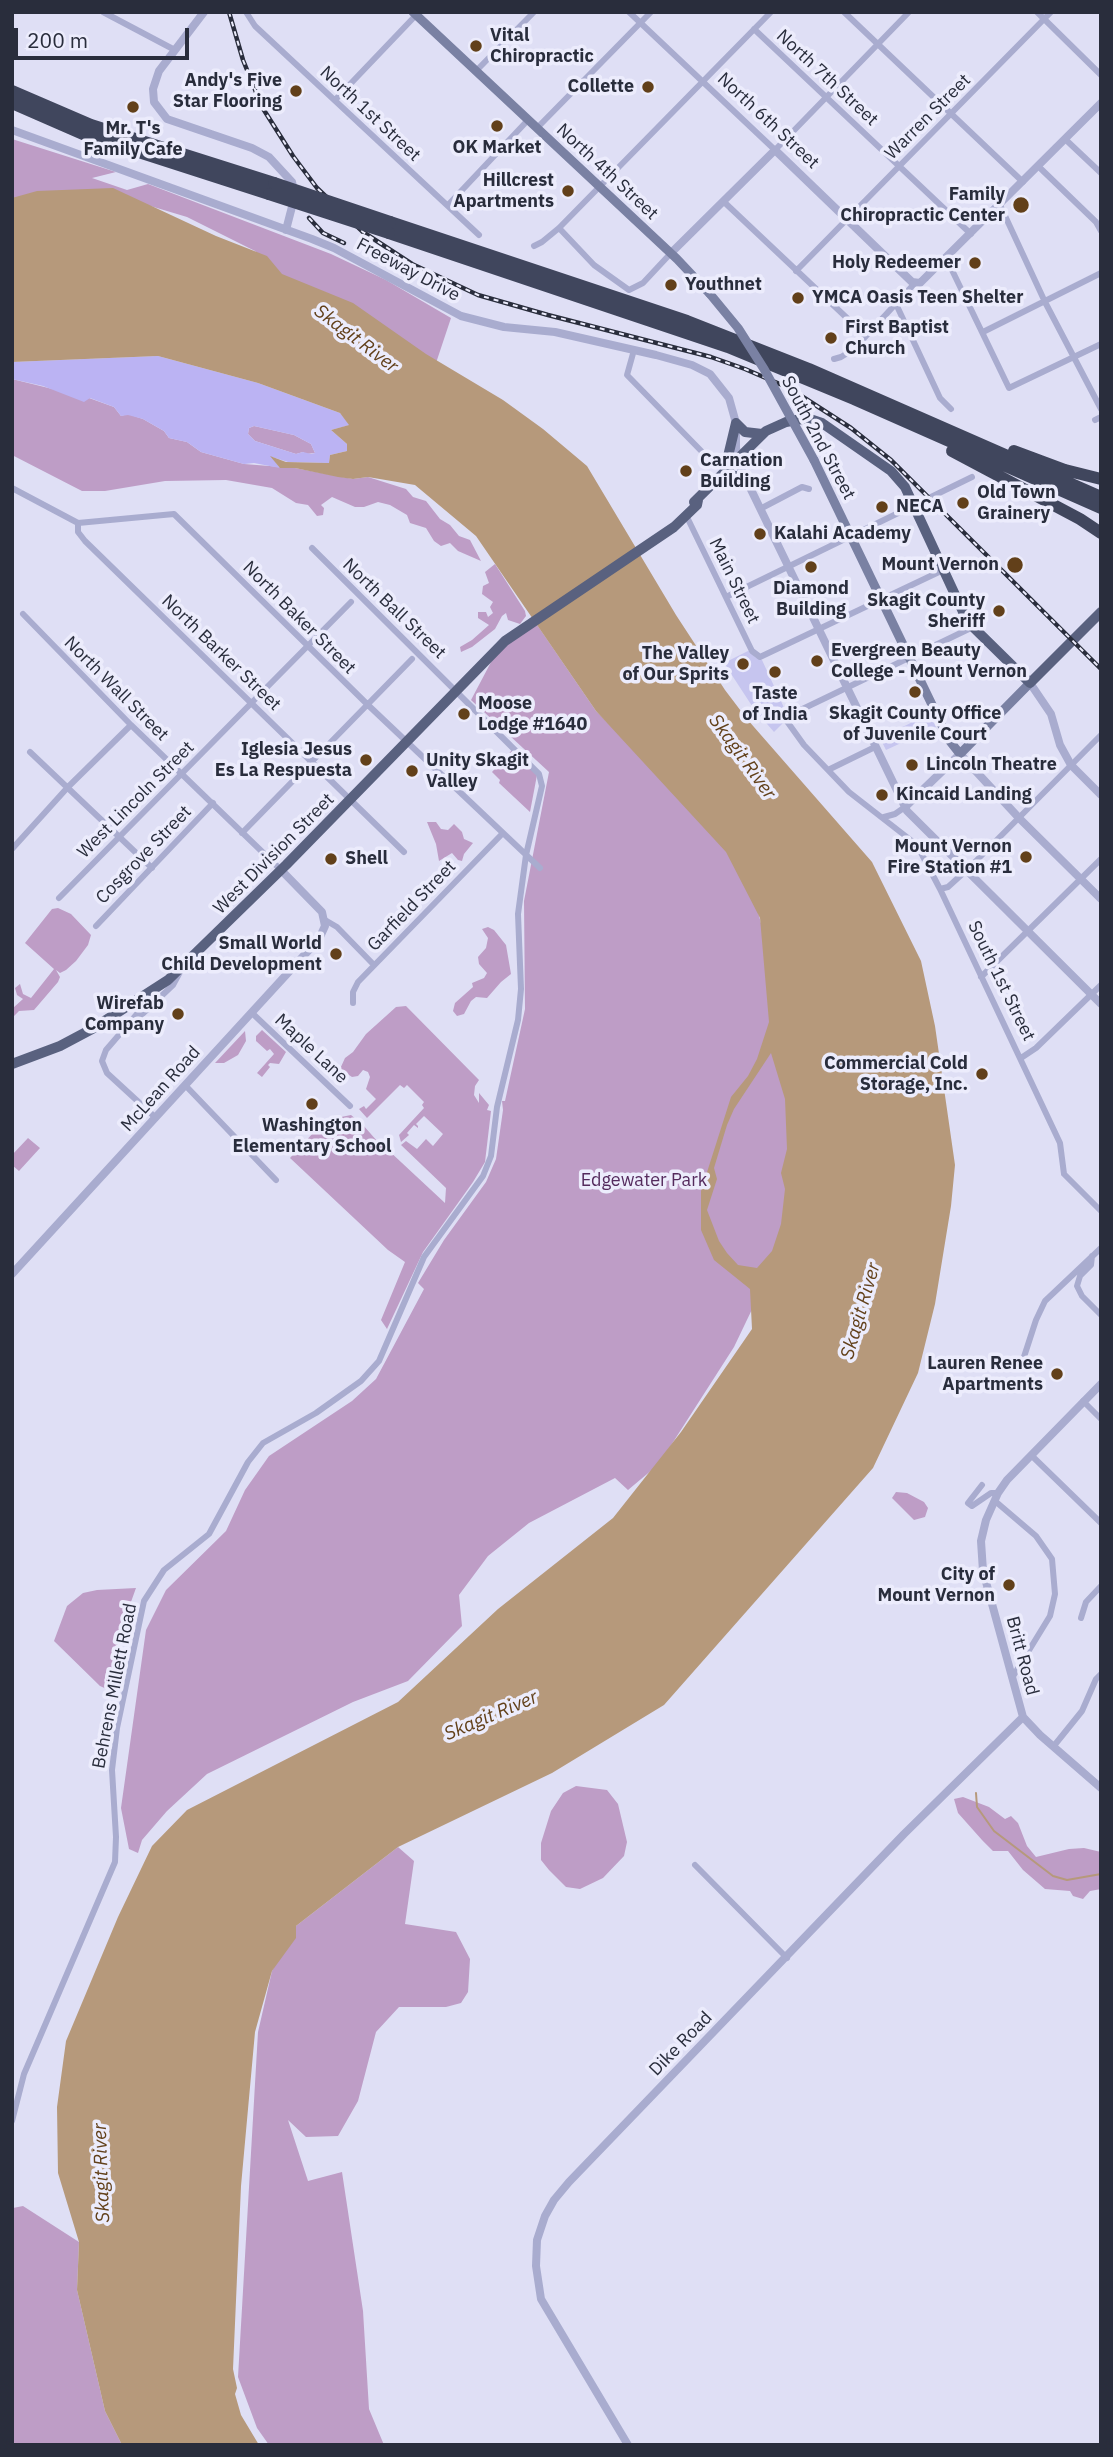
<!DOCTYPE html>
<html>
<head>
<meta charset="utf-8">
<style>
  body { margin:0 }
  #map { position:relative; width:1113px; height:2457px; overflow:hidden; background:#dfdff5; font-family:"IBM Plex Sans",sans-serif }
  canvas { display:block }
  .frame { position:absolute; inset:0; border:14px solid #292d3c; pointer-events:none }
  .scale { position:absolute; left:14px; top:28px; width:175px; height:32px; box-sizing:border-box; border:4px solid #292d3c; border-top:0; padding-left:9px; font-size:21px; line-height:24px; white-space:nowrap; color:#292d3c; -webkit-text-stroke:5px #ececfc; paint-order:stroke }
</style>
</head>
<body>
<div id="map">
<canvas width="1113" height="2457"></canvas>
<div class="frame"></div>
<div class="scale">200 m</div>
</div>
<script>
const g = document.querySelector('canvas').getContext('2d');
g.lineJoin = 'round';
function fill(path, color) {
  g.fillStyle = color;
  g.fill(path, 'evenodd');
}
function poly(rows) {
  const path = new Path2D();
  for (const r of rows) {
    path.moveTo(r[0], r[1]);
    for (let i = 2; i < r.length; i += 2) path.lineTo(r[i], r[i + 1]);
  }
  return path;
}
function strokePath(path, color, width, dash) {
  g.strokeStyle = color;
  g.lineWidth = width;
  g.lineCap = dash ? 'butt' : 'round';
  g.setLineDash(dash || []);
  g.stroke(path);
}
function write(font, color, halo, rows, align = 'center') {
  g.font = font + ' "IBM Plex Sans",sans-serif';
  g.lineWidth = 7;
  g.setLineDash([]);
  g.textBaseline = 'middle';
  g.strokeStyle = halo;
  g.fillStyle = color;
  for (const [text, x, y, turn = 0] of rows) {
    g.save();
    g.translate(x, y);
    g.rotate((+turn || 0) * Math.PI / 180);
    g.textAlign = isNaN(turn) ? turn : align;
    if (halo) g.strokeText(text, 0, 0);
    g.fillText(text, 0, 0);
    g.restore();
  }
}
fill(poly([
  [12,139,116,172,92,178,127,190,148,184,331,254,386,280,451,318,436,363,289,283,255,251,187,217,147,205,12,202],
  [12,379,89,398,114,407,121,416,128,414,143,419,164,431,169,438,187,442,201,452,244,464,295,468,353,479,368,477,406,489,413,497,426,501,440,519,450,525,459,536,470,540,481,561,458,551,450,543,441,546,434,541,426,528,410,523,407,515,390,505,378,502,364,507,355,507,332,497,321,505,324,508,323,515,317,516,308,505,296,503,272,488,226,480,165,481,105,491,82,491,12,455],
  [254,426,294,435,311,444,315,453,306,454,303,452,296,454,255,441,248,434,249,428],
  [495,564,525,611,526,616,520,624,508,620,506,613,502,616,495,629,472,647,461,652,460,647,472,640,489,625,478,618,478,612,486,612,488,617,493,613,490,607,493,602,482,594,483,586,489,583,485,572],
  [533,619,596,711,711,828,729,855,756,904,787,1024,789,1232,734,1347,659,1464,628,1490,615,1478,529,1523,488,1556,459,1595,462,1626,408,1681,353,1702,207,1774,167,1811,142,1840,138,1853,129,1849,121,1808,146,1630,166,1590,226,1531,245,1490,269,1456,352,1401,376,1379,424,1289,418,1283,444,1240,486,1182,496,1159,503,1110,502,1101,505,1101,525,1009,524,901,549,772,471,700,499,647],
  [512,750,537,775,530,812,499,783,500,780,492,772],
  [427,822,436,822,441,829,448,830,454,824,462,832,464,839,473,843,464,854,462,861,458,860,452,853,439,861,436,844],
  [58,908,71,914,91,935,88,945,76,961,66,970,60,973,56,970,60,977,58,982,34,1010,19,1011,12,1018,13,1008,23,999,17,995,15,988,20,984,23,994,31,998,54,969,25,943,52,909],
  [488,927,494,930,506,945,511,974,501,982,487,998,476,997,471,1001,464,1014,457,1016,453,1011,455,1003,473,987,472,983,484,978,487,973,479,964,478,957,486,948,488,938,482,929],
  [406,1006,479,1080,475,1086,474,1095,479,1103,479,1093,489,1105,487,1110,491,1111,485,1162,473,1182,423,1252,387,1329,381,1320,405,1262,388,1250,290,1158,326,1119,340,1132,343,1130,340,1127,346,1121,341,1117,351,1115,363,1125,385,1150,387,1149,445,1203,446,1188,401,1145,406,1141,417,1149,426,1139,433,1146,443,1134,424,1116,416,1124,418,1126,418,1128,414,1125,407,1133,409,1135,401,1142,399,1135,424,1108,422,1105,424,1102,407,1085,404,1088,400,1085,367,1118,359,1109,364,1106,366,1109,376,1099,366,1089,370,1077,368,1072,363,1070,358,1076,352,1077,340,1069,345,1058,353,1052,366,1034,396,1007],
  [262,1030,286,1052,279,1064,270,1063,268,1065,270,1067,262,1077,257,1073,274,1054,270,1049,267,1051,256,1041,256,1036],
  [245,1031,246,1041,238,1055,224,1063,215,1063],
  [28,1138,40,1148,19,1171,12,1165,12,1155],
  [896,1492,907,1493,924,1502,928,1508,925,1517,914,1520,892,1498],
  [136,1588,127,1613,111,1691,100,1686,54,1641,67,1606,83,1593,97,1590],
  [576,1786,607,1790,618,1804,627,1842,624,1856,603,1878,580,1889,566,1887,549,1870,541,1860,541,1843,551,1811,563,1793],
  [963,1797,989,1807,1005,1819,1011,1816,1018,1823,1027,1846,1036,1857,1069,1849,1084,1848,1101,1852,1101,1889,1090,1891,1083,1899,1073,1896,1070,1891,1045,1889,1023,1870,1008,1851,993,1851,982,1840,958,1813,954,1799],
  [398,1847,414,1861,405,1924,456,1932,470,1959,468,1992,461,2003,446,2007,399,2007,376,2032,358,2101,338,2136,306,2137,288,2120,308,2181,342,2172,363,2311,369,2409,384,2445,269,2445,257,2428,238,2377,258,2032,272,1971,296,1926],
  [23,2206,79,2242,77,2290,105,2411,122,2445,12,2445,12,2211,13,2208]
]), '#be9dc6');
fill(poly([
  [158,356,258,383,340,413,350,425,331,430,347,444,347,451,330,455,329,463,288,462,272,457,280,468,254,463,244,464,201,452,187,442,169,438,164,431,143,419,128,415,121,416,114,407,90,398,84,402,43,386,12,379,12,362],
  [254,426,294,435,311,444,315,453,311,454,303,452,296,454,255,441,248,434,249,428]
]), '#bbb3f3');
fill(poly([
  [750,650,755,657,762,660,786,712,782,724,774,732,754,709,724,663],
  [929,714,936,727,886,750,880,738]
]), '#c6c5ef');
fill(poly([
  [113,188,216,236,267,256,282,274,353,303,426,354,503,400,543,429,587,466,676,615,725,690,747,719,872,862,921,961,935,1026,955,1165,951,1206,935,1304,918,1373,873,1468,664,1705,552,1773,398,1847,296,1926,296,1938,272,1971,255,2032,241,2186,233,2369,237,2388,235,2394,241,2415,259,2445,122,2445,105,2411,77,2290,79,2242,58,2173,57,2107,66,2041,118,1917,152,1846,187,1810,398,1702,498,1609,613,1518,681,1432,752,1329,750,1289,714,1260,701,1230,701,1191,731,1097,748,1076,757,1059,769,1022,760,918,726,852,596,711,476,536,415,485,368,477,353,479,338,477,295,468,280,468,270,456,286,462,329,463,330,455,347,451,347,444,331,430,349,425,340,413,258,383,158,356,12,362,12,198,37,191],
  [771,1053,785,1099,787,1149,781,1173,785,1189,781,1224,772,1251,757,1268,738,1265,727,1253,719,1241,707,1210,717,1179,714,1168,727,1125,734,1109]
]), '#b6997b');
strokePath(poly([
  [976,1793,977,1807,994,1831,1053,1876,1067,1880,1101,1874]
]), '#b6997b', 2);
strokePath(poly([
  [103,12,173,49],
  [246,12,255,26,479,235],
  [629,12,775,150,909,12],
  [844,12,1023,182],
  [1037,12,1101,75],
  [754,29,971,234],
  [476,71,534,12],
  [335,100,418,13],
  [537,128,651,12],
  [1065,139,1101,173],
  [1038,166,1096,222,1101,231],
  [723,201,866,336],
  [448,205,528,120],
  [1000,205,1045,302,1101,409],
  [559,228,594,265,629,290,643,283,671,253],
  [534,246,542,242,559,228,771,12],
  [944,260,951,268,1009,388,1101,344],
  [796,271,1051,12],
  [896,304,940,398,951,409],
  [983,332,1101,273],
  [634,350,627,375,712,462],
  [834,359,841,357,854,349,915,283],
  [1095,420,1101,417],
  [12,488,78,523,174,514,368,705,540,868],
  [760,509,802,487,809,489],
  [686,515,752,651,760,657,960,562],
  [78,523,78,532,85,541,404,852],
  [726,597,972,477],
  [23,614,131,725,281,870],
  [973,627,790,715,786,720,804,745,849,792,917,845,940,889,1060,1143,1064,1174,1101,1211],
  [30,752,152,868],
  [828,770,875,747],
  [884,817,895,814,905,807],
  [242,833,412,659],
  [12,849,68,787,131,725],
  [940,889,948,887,970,867,1101,735],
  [59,898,351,602],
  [325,920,337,927,374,965],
  [96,926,213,803],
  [981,977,1101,859],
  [138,1001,140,1006,137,1014,106,1050,102,1061,107,1073,156,1118],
  [353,1003,353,992,358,982,502,834],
  [252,1013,350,1106],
  [136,1020,173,985,180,972],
  [1021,1058,1036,1048,1101,985],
  [185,1085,276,1180],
  [1092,1256,1091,1265,1080,1276,1077,1286,1082,1296,1101,1315],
  [1021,1366,1036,1320,1045,1301,1101,1248],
  [1083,1401,1101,1419],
  [1031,1455,1101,1523],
  [995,1501,1036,1536,1052,1559,1055,1594,1050,1616,1012,1678],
  [968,1503,972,1506,991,1493,998,1493],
  [968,1503,982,1485],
  [1081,1618,1086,1602,1101,1586],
  [1053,1747,1082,1711,1096,1679,1101,1674],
  [695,1865,787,1958],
  [12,2121,24,2074,115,1862,116,1837,112,1770,117,1728,144,1601,164,1570,209,1534,248,1462,263,1443,316,1413,361,1381,379,1361,424,1257,483,1176,491,1156,497,1107,518,1020,521,989,518,914,526,855,542,786,539,774,312,548]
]), '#a9accf', 6);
strokePath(poly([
  [204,12,159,71,153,89,154,102,167,119,252,148,269,157,292,182,295,195,286,230],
  [12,130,312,239,334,248,461,316,504,327,555,332,656,355,692,365,710,374,729,398,736,423,736,448,741,469,907,811,1101,1004],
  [671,253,775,150,912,282,920,283,1101,103],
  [1030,683,1051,714,1060,745,1071,765,1101,795],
  [905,807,960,754,1019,818,1101,899],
  [12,1274,319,939,325,926,322,912,281,870],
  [1101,1384,1007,1480,998,1493,986,1520,981,1541,983,1571,1023,1717,1040,1735,1101,1788],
  [628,2445,541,2299,536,2266,537,2240,545,2216,554,2200,569,2182,904,1834,1023,1717]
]), '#a9accf', 8);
strokePath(poly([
  [413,12,677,259,710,294],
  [814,460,949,740,960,754,1030,683]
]), '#7a81a3', 9);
strokePath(poly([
  [736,423,745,432,762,434],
  [724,473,736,423],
  [724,474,746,478],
  [694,502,766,431,786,422,807,418,822,423,891,471,905,487,964,614,973,627,1030,683,1101,612],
  [12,1064,60,1046,92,1029,168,980,286,865,505,641,674,527,697,505,698,500]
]), '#59617f', 10);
strokePath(poly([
  [12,91,91,125,274,183],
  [12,103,83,134,269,194],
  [390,222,687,321,809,369,1101,497],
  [389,233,728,347,854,399,1101,508],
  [952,451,1080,519,1101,533],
  [1014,451,1065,470,1101,479]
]), '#40465d', 12);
const rail = poly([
  [229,12,243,60,262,107,293,156,317,188,363,232,412,264,478,295,548,315,711,357,745,369,789,388,851,428,891,460,1101,669],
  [309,218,323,233,344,243]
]);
strokePath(rail, '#292d3c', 4.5);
strokePath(rail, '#ececfc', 2, [5]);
strokePath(poly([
  [710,294,738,328,764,369,814,460]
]), '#7a81a3', 9);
strokePath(poly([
  [274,183,390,222],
  [269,194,389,233]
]), '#40465d', 12);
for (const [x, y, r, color] of [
  [476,46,7,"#62401a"],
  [648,87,7,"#62401a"],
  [296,91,7,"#62401a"],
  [133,107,7,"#62401a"],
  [497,126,7,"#62401a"],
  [568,191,7,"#62401a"],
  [1021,205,9,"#62401a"],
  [975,263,7,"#62401a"],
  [671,285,7,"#62401a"],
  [798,298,7,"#62401a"],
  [831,338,7,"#62401a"],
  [686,471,7,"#62401a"],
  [963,503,7,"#62401a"],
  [882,507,7,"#62401a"],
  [760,534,7,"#62401a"],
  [1015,565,9,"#62401a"],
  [811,567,7,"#62401a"],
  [999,611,7,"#62401a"],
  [817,661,7,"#62401a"],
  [743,664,7,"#62401a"],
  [775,672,7,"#62401a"],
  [915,692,7,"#62401a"],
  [464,714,7,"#62401a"],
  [366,760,7,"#62401a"],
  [912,765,7,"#62401a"],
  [412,771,7,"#62401a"],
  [882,795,7,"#62401a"],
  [1026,857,7,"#62401a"],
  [331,859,7,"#62401a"],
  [336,954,7,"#62401a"],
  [178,1014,7,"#62401a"],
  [982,1074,7,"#62401a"],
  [312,1104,7,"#62401a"],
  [1057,1374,7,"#62401a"],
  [1009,1585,7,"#62401a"]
]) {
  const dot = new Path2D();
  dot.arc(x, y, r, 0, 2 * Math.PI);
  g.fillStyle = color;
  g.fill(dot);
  strokePath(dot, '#ececfc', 2.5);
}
write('bold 18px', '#292d3c', '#ececfc', [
  ["Vital",490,36,"left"],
  ["Chiropractic",490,57,"left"],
  ["Andy's Five",282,81],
  ["Star Flooring",282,102],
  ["Collette",634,87],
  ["Mr. T's",133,129,"center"],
  ["Family Cafe",133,150,"center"],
  ["OK Market",497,148,"center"],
  ["Hillcrest",554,181],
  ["Apartments",554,202],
  ["Family",1005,195],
  ["Chiropractic Center",1005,216],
  ["Holy Redeemer",961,263],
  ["Youthnet",685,285,"left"],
  ["YMCA Oasis Teen Shelter",812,298,"left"],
  ["First Baptist",845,328,"left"],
  ["Church",845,349,"left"],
  ["Carnation",700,461,"left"],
  ["Building",700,482,"left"],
  ["Old Town",977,493,"left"],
  ["Grainery",977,514,"left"],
  ["NECA",896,507,"left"],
  ["Kalahi Academy",774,534,"left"],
  ["Mount Vernon",999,565],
  ["Diamond",811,589,"center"],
  ["Building",811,610,"center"],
  ["Skagit County",985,601],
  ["Sheriff",985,622],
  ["Evergreen Beauty",831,651,"left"],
  ["College - Mount Vernon",831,672,"left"],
  ["The Valley",729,654],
  ["of Our Sprits",729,675],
  ["Taste",775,694,"center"],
  ["of India",775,715,"center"],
  ["Moose",478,704,"left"],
  ["Lodge #1640",478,725,"left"],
  ["Skagit County Office",915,714,"center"],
  ["of Juvenile Court",915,735,"center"],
  ["Iglesia Jesus",352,750],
  ["Es La Respuesta",352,771],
  ["Unity Skagit",426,761,"left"],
  ["Valley",426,782,"left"],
  ["Lincoln Theatre",926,765,"left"],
  ["Kincaid Landing",896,795,"left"],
  ["Mount Vernon",1012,847],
  ["Fire Station #1",1012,868],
  ["Shell",345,859,"left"],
  ["Small World",322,944],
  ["Child Development",322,965],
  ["Wirefab",164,1004],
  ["Company",164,1025],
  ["Commercial Cold",968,1064],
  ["Storage, Inc.",968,1085],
  ["Washington",312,1126,"center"],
  ["Elementary School",312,1147,"center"],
  ["Lauren Renee",1043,1364],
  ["Apartments",1043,1385],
  ["City of",995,1575],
  ["Mount Vernon",995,1596]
], 'right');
write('18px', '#292d3c', '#ececfc', [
  ["North 7th Street",827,78,43],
  ["North 1st Street",370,114,43],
  ["Warren Street",928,117,-45],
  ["North 6th Street",768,121,43],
  ["North 4th Street",607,172,43],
  ["Freeway Drive",408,270,28],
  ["South 2nd Street",818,438,62],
  ["Main Street",734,581,64],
  ["North Ball Street",394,609,44],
  ["North Baker Street",299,618,45],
  ["North Barker Street",221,653,44],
  ["North Wall Street",116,689,45],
  ["West Lincoln Street",136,800,-45],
  ["West Division Street",274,854,-45],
  ["Cosgrove Street",144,855,-46],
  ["Garfield Street",412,906,-46],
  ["South 1st Street",1001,981,64],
  ["Maple Lane",311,1049,43],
  ["McLean Road",161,1089,-48],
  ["Britt Road",1022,1656,75],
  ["Behrens Millett Road",115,1686,-79],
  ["Dike Road",681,2044,-46]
]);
write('18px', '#542a5d', '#ececfc', [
  ["Edgewater Park",644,1181]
]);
write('italic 19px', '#62401a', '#ececfc', [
  ["Skagit River",356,339,37],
  ["Skagit River",742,757,54],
  ["Skagit River",861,1311,-74],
  ["Skagit River",491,1716,-23],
  ["Skagit River",102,2173,-92]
]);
</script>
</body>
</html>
